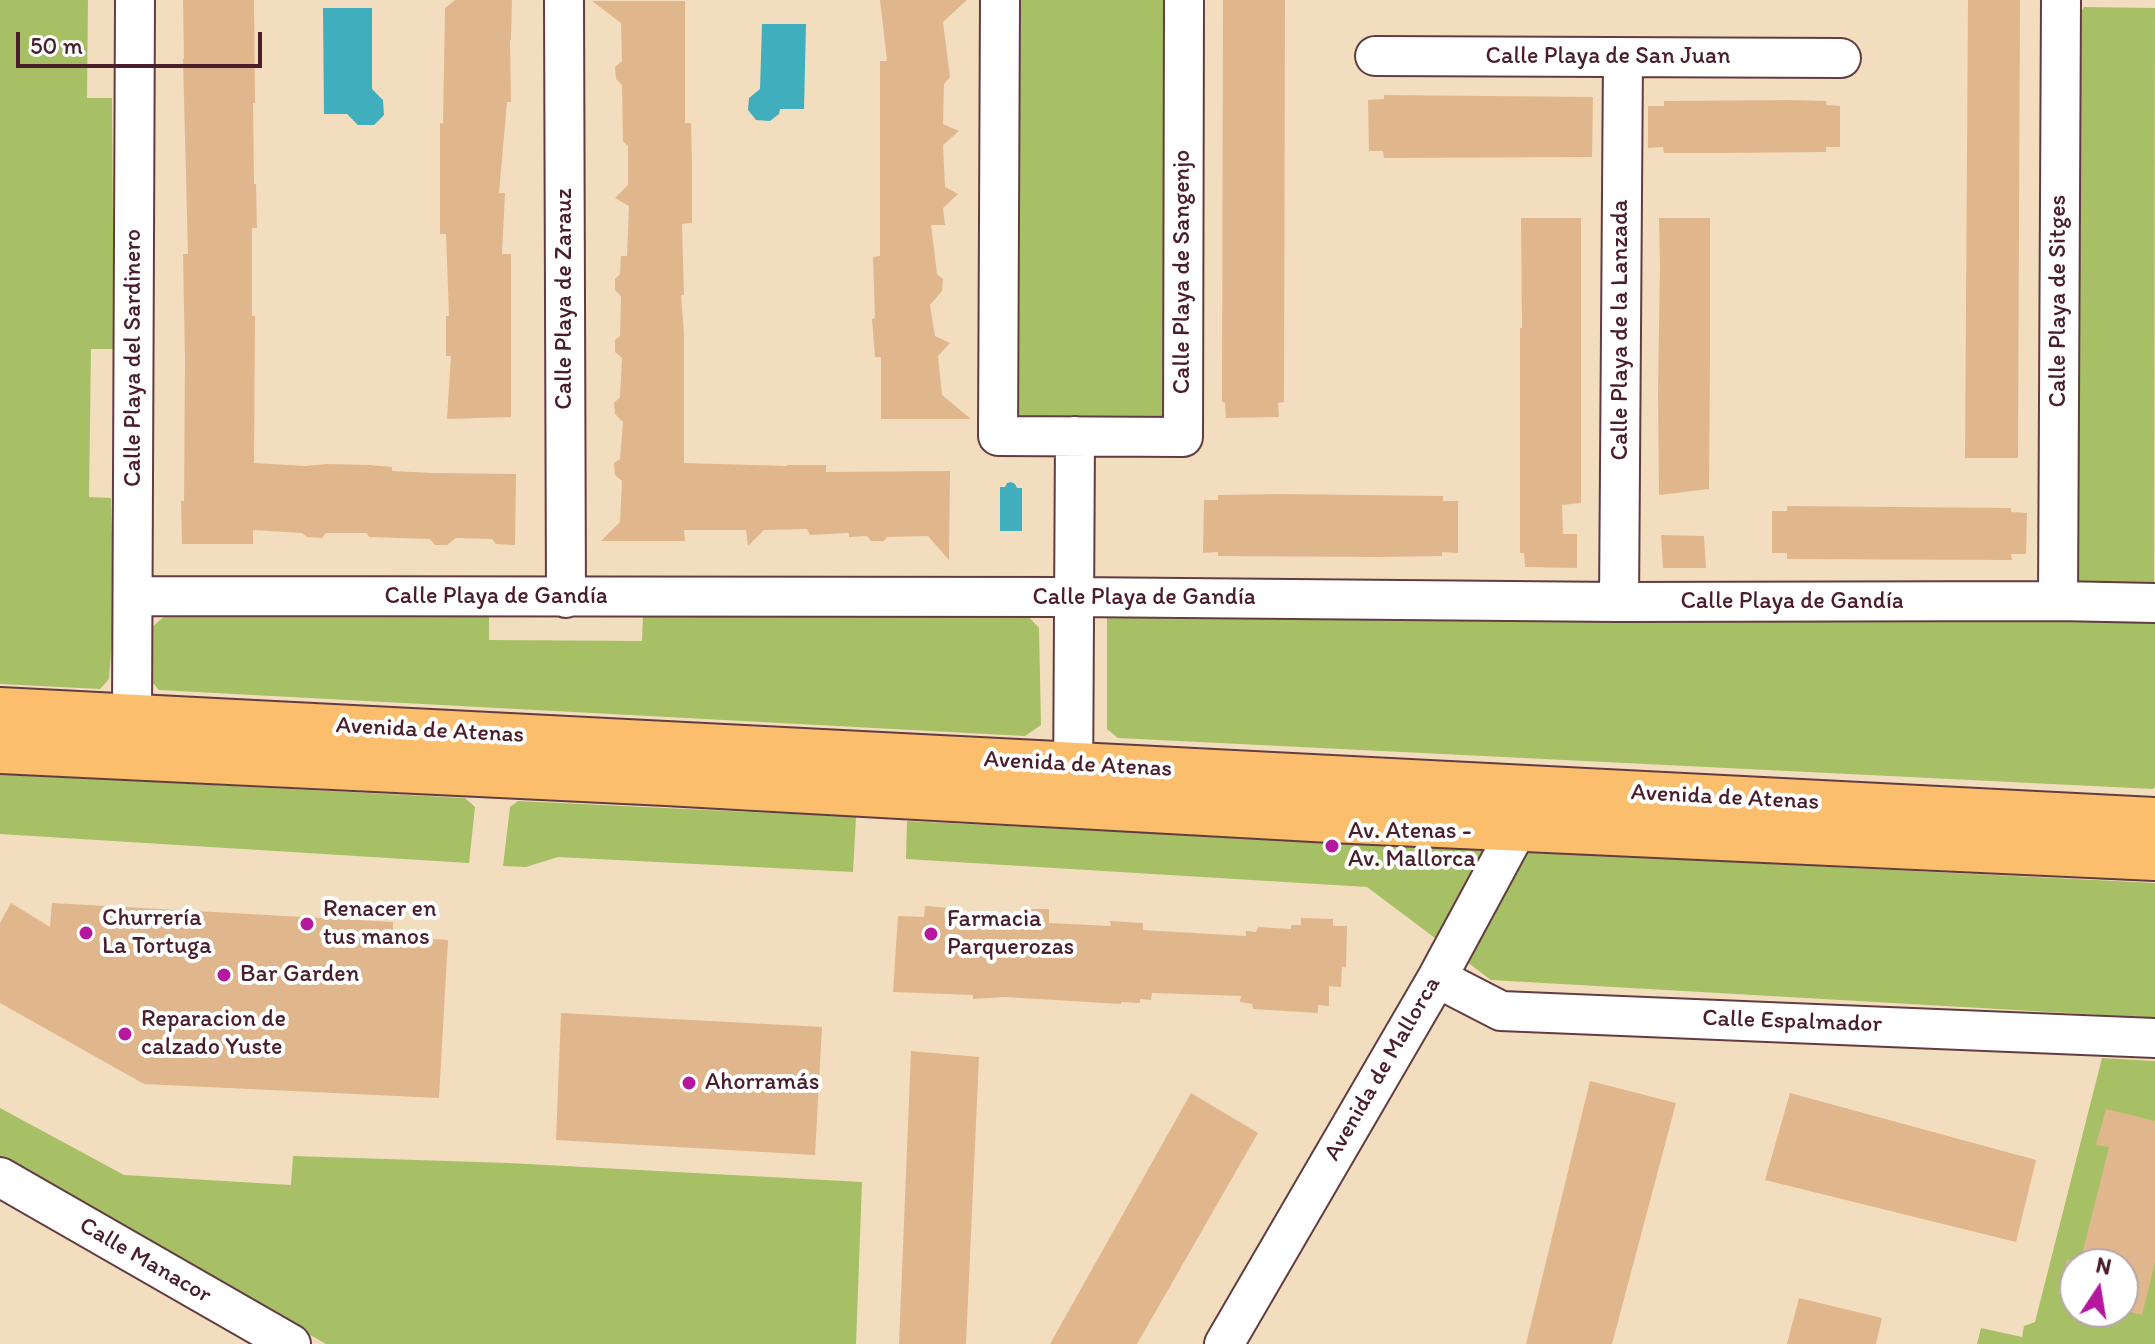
<!DOCTYPE html>
<html>
<head>
<meta charset="utf-8">
<style>
  body { margin:0 }
  #map { position:relative; width:2155px; height:1344px; overflow:hidden; background:#f3ddbf; font-family:Itim,sans-serif }
  canvas { display:block }
  .north { position:absolute; left:2059px; top:1248px; width:80px; height:80px; box-sizing:border-box; background:#fff; border:2px solid #b7a5aa; border-radius:50%; rotate:12deg; font-size:22px; font-weight:700; line-height:32px; text-align:center; color:#4a1f2b }
  .north::after { content:''; display:block; margin:auto; width:28px; height:36px; background:#b5179e; clip-path:polygon(50% 0,100% 100%,50% 72%,0 100%) }
  .scale { position:absolute; left:16px; top:32px; width:246px; height:36px; box-sizing:border-box; border:4px solid #4a1f2b; border-top:0; padding-left:10px; font-size:24px; line-height:28px; white-space:nowrap; color:#4a1f2b; -webkit-text-stroke:6px #fff; paint-order:stroke }
</style>
</head>
<body>
<div id="map">
<canvas width="2155" height="1344"></canvas>
<div class="north">N</div>
<div class="scale">50 m</div>
</div>
<script>
const g = document.querySelector('canvas').getContext('2d');
g.lineJoin = 'round';
function fill(path, color) {
  g.fillStyle = color;
  g.fill(path, 'evenodd');
}
function poly(rows) {
  const path = new Path2D();
  for (const r of rows) {
    path.moveTo(r[0], r[1]);
    for (let i = 2; i < r.length; i += 2) path.lineTo(r[i], r[i + 1]);
  }
  return path;
}
function strokePath(path, color, width, dash) {
  g.strokeStyle = color;
  g.lineWidth = width;
  g.lineCap = dash ? 'butt' : 'round';
  g.setLineDash(dash || []);
  g.stroke(path);
}
function write(font, color, halo, rows, align = 'center') {
  g.font = font + ' Itim,sans-serif';
  g.lineWidth = 8;
  g.setLineDash([]);
  g.textBaseline = 'middle';
  g.strokeStyle = halo;
  g.fillStyle = color;
  for (const [text, x, y, turn = 0] of rows) {
    g.save();
    g.translate(x, y);
    g.rotate((+turn || 0) * Math.PI / 180);
    g.textAlign = isNaN(turn) ? turn : align;
    if (halo) g.strokeText(text, 0, 0);
    g.fillText(text, 0, 0);
    g.restore();
  }
}
fill(poly([
  [0,0,88,0,87,98,112,98,114,349,91,349,89,497,111,498,114,613,109,679,100,689,0,684],
  [1015,0,1167,0,1167,421,1015,421],
  [2084,7,2155,8,2154,588,2119,583,2082,586,2071,571,2074,23],
  [489,612,489,640,642,641,643,614,1027,615,1039,628,1041,725,1025,736,159,690,152,682,151,628,166,615],
  [1107,615,2155,619,2155,787,2153,789,1118,738,1107,729],
  [0,774,465,798,475,807,469,863,0,834],
  [518,801,856,817,853,872,558,857,526,867,503,866,510,807],
  [907,821,2155,883,2155,1018,1491,980,1367,887,906,859],
  [2102,1058,2155,1061,2155,1344,1977,1344,1981,1328,2022,1337,2024,1326,2035,1322],
  [2075,1264,2123,1264,2123,1312,2075,1312],
  [0,1108,124,1175,291,1185,293,1156,509,1163,862,1182,856,1344,326,1344,0,1158]
]), '#a7c065');
fill(poly([
  [323,8,372,8,372,89,383,100,384,115,374,125,358,125,347,114,324,114],
  [762,24,806,24,804,109,780,109,779,114,770,121,756,120,748,110,749,98,760,89],
  [1011,482,1015,484,1017,488,1022,488,1022,531,1000,531,1000,487,1005,487,1007,483]
]), '#41aebe');
fill(poly([
  [183,0,254,0,255,103,253,103,254,184,256,184,257,228,252,228,252,316,255,316,254,463,305,466,327,464,369,465,392,467,392,471,433,473,516,474,515,545,496,544,492,539,456,538,447,545,435,545,430,539,369,537,367,533,326,533,322,538,307,537,302,533,253,530,253,544,182,544,181,501,184,501,185,360,183,254,188,254,183,59,184,59],
  [455,0,512,0,511,40,510,40,511,102,507,102,499,193,505,193,502,254,511,254,511,417,447,419,451,356,446,356,446,316,449,316,446,234,440,234,440,123,443,124,445,8],
  [880,0,967,0,943,22,950,77,944,84,943,124,959,131,943,145,945,187,958,194,943,208,945,225,931,225,937,274,943,279,942,291,930,305,935,336,950,343,938,356,942,395,971,419,881,419,881,357,875,357,872,319,875,318,873,257,880,256,880,61,887,61],
  [1223,0,1285,0,1284,402,1278,403,1279,417,1226,418,1225,403,1222,402],
  [1968,0,2020,0,2018,458,1965,458],
  [592,1,685,1,685,123,691,123,692,164,692,223,682,224,684,295,681,295,684,335,684,463,787,466,787,465,826,465,826,472,950,471,949,560,928,536,887,537,884,541,871,541,867,536,849,537,849,533,810,535,807,529,764,530,748,546,746,530,684,530,685,541,601,541,620,522,622,481,615,475,614,463,620,459,623,422,615,414,614,403,620,397,622,358,615,352,615,340,620,336,621,296,615,290,615,279,620,274,621,256,627,256,629,206,615,198,628,185,628,146,623,141,622,85,616,79,615,67,622,61,621,23],
  [1384,95,1593,97,1592,157,1384,158,1383,151,1369,151,1368,100,1384,99],
  [1791,100,1826,101,1827,105,1840,106,1840,147,1826,147,1826,152,1720,153,1664,153,1663,147,1648,148,1648,106,1664,106,1664,101],
  [1521,218,1581,218,1581,503,1562,505,1563,534,1577,534,1577,568,1525,567,1524,553,1520,553,1520,328,1522,328],
  [1659,218,1710,218,1710,362,1709,489,1659,495,1658,392,1660,265],
  [1281,494,1443,496,1443,501,1458,501,1458,553,1442,552,1442,556,1379,557,1218,556,1218,552,1203,553,1204,500,1218,500,1218,495],
  [1787,506,2011,508,2011,512,2027,513,2026,554,2011,554,2012,560,1787,559,1787,553,1772,553,1772,511,1787,511],
  [1661,535,1704,536,1706,568,1663,568],
  [11,903,50,927,52,903,393,922,393,936,448,940,439,1098,144,1084,0,1003,0,923],
  [925,906,950,908,950,914,1020,919,1021,909,1049,909,1049,923,1111,926,1110,921,1143,923,1143,930,1246,936,1246,931,1256,932,1258,927,1291,929,1291,925,1301,925,1301,918,1333,919,1333,926,1347,926,1346,968,1342,966,1341,987,1329,986,1329,1006,1318,1005,1318,1013,1253,1009,1252,1004,1240,1002,1241,996,1152,993,1151,1000,1140,999,1140,1003,1121,1002,1121,1004,1005,997,973,999,973,995,893,992,898,916,924,917],
  [561,1013,822,1027,815,1155,556,1140],
  [911,1051,979,1057,966,1344,899,1344],
  [1590,1081,1676,1103,1612,1344,1526,1344],
  [1191,1093,1258,1133,1137,1344,1050,1344],
  [1790,1093,2036,1160,2016,1242,1765,1180],
  [2106,1109,2155,1121,2155,1262,2142,1315,2123,1310,2123,1264,2075,1264,2075,1298,2058,1294,2067,1260,2080,1262,2109,1147,2096,1145],
  [1799,1298,1882,1318,1876,1344,1787,1344]
]), '#e0b78c');
const minor = poly([
  [564,0,566,598],
  [1000,0,998,436,1183,437,1184,0],
  [1375,56,1841,58],
  [133,596,1074,597,1619,602,2058,601,2155,603],
  [2058,601,2061,0],
  [1619,602,1623,58],
  [132,716,135,0],
  [1073,793,1075,436],
  [1437,978,1501,1011,2155,1038],
  [0,1177,291,1344],
  [1224,1344,1437,978,1518,828,1520,801]
]);
const major = poly([
  [0,710,2155,820],
  [0,751,666,783,1331,820,2155,858]
]);
strokePath(minor, '#633c41', 42);
strokePath(major, '#633c41', 48);
strokePath(minor, '#fff', 38);
strokePath(major, '#fabe6d', 44);
for (const [x, y, r, color] of [
  [1332,846,8,"#b5179e"],
  [307,924,8,"#b5179e"],
  [86,933,8,"#b5179e"],
  [931,934,8,"#b5179e"],
  [224,975,8,"#b5179e"],
  [125,1034,8,"#b5179e"],
  [689,1083,8,"#b5179e"]
]) {
  const dot = new Path2D();
  dot.arc(x, y, r, 0, 2 * Math.PI);
  g.fillStyle = color;
  g.fill(dot);
  strokePath(dot, '#fff', 3);
}
write('24px', '#4a1f2b', '#fff', [
  ["Calle Playa de San Juan",1608,57],
  ["Calle Playa de Sangenjo",1183,272,-90],
  ["Calle Playa de Zarauz",565,299,-90],
  ["Calle Playa de Sitges",2059,301,-90],
  ["Calle Playa de la Lanzada",1621,330,-90],
  ["Calle Playa del Sardinero",134,358,-90],
  ["Calle Playa de Gandía",496,597],
  ["Calle Playa de Gandía",1144,598],
  ["Calle Playa de Gandía",1792,602],
  ["Avenida de Atenas",430,731,3],
  ["Avenida de Atenas",1078,765,3],
  ["Avenida de Atenas",1725,798,3],
  ["Calle Espalmador",1792,1022,2],
  ["Avenida de Mallorca",1383,1069,-60],
  ["Calle Manacor",145,1261,30]
]);
write('24px', '#4a1f2b', '#fff', [
  ["Av. Atenas -",1348,832],
  ["Av. Mallorca",1348,860],
  ["Renacer en",323,910],
  ["tus manos",323,938],
  ["Churrería",102,919],
  ["La Tortuga",102,947],
  ["Farmacia",947,920],
  ["Parquerozas",947,948],
  ["Bar Garden",240,975],
  ["Reparacion de",141,1020],
  ["calzado Yuste",141,1048],
  ["Ahorramás",705,1083]
], 'left');
</script>
</body>
</html>
